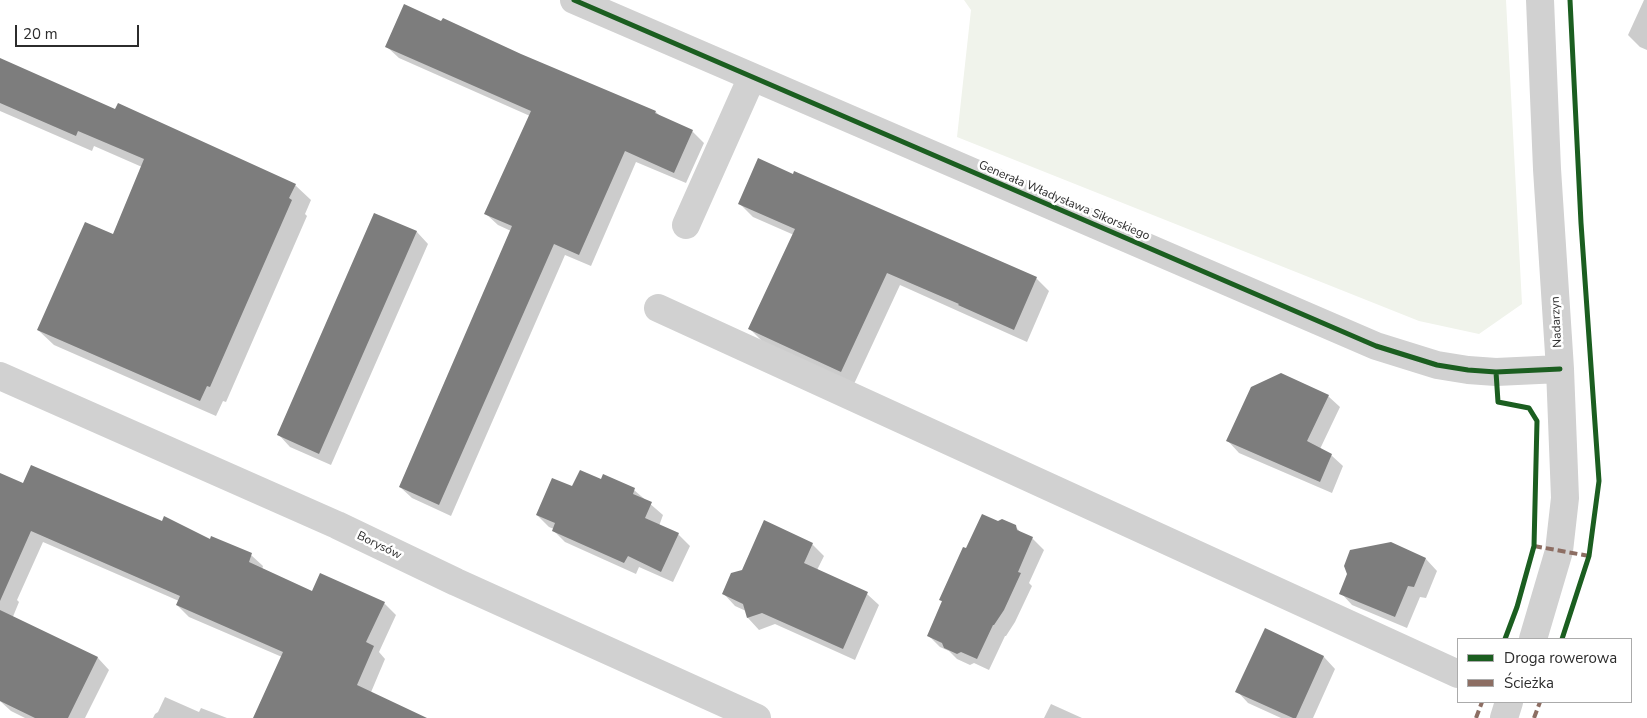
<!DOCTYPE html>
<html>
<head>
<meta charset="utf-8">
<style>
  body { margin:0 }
  #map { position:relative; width:1647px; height:718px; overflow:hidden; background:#fff; font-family:"Nunito Sans",sans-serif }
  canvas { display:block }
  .legend { position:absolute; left:1457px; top:638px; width:175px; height:65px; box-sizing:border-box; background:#fff; border:1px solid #ababab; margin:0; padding:6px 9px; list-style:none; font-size:15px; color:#2c2c2c }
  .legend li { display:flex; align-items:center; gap:10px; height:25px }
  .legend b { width:25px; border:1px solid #ababab }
  .scale { position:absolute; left:15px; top:25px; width:124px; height:22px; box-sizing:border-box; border:2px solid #2c2c2c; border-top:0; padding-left:6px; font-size:15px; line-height:18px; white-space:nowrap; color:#2c2c2c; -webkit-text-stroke:4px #fff; paint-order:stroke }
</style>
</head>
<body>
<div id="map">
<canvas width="1647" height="718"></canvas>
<ul class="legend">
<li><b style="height:6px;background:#1b5e20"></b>Droga rowerowa</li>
<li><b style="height:6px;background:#8d6e63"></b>Ścieżka</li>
</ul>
<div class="scale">20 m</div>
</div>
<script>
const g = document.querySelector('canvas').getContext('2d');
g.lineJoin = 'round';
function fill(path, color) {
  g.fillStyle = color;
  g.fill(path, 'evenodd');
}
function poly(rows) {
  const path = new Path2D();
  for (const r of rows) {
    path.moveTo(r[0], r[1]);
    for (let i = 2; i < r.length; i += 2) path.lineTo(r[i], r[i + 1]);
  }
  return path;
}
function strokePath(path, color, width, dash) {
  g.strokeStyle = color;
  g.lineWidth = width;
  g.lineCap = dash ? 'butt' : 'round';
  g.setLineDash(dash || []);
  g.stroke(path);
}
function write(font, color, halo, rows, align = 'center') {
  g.font = font + ' "Nunito Sans",sans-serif';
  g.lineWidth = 5;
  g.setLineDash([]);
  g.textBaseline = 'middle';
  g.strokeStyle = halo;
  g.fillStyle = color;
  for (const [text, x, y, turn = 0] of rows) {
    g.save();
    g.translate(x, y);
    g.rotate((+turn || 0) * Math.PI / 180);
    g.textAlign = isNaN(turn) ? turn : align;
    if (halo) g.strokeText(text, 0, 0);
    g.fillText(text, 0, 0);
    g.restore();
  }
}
fill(poly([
  [964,0,1506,0,1522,304,1479,334,1419,321,957,137,971,10]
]), '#f0f3eb');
fill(poly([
  [1644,0,1647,0,1647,50,1640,47,1628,35],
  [387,47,521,55,656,112,660,116,692,131,704,143,686,183,636,162,591,266,565,255,451,516,412,498,400,487,511,231,498,225,486,214,530,116,399,58],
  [0,60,116,111,295,185,311,200,305,214,307,216,226,402,223,401,216,416,54,345,38,330,114,236,142,167,94,146,92,151,0,111],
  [794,176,1036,278,1049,291,1027,342,900,285,854,384,762,341,749,328,794,235,753,217,740,204],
  [375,214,417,232,428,244,331,465,290,447,279,435],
  [1328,396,1340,407,1320,449,1331,455,1343,466,1332,493,1239,453,1228,441],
  [0,474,23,485,162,523,251,555,263,566,262,570,313,592,321,575,384,603,396,615,379,652,385,659,361,716,282,657,189,617,177,605,179,601,43,542,17,600,19,602,5,636,0,634],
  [601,481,634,490,663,515,659,526,678,534,690,546,673,582,639,567,636,574,565,542,554,531,554,529,549,527,537,515,573,488],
  [998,523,1015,526,1022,534,1032,538,1044,550,1029,583,1032,586,1015,622,1006,636,1005,636,989,670,974,663,970,665,957,659,949,651,940,647,928,635,943,602,940,600,967,549],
  [812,544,824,556,817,570,867,594,879,605,855,660,775,624,759,630,748,618,746,611,735,606,724,594],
  [1426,559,1437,571,1426,598,1420,597,1407,628,1352,605,1341,593],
  [35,628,98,658,109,670,85,718,25,718,11,711,0,701,0,697],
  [1265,630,1324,657,1335,669,1313,718,1281,718,1248,703,1237,691],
  [165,697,199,712,201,708,227,718,153,718,155,714,158,712],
  [1051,704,1082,718,1044,718]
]), '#0003');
fill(poly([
  [404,4,441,21,443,18,521,54,656,111,655,113,693,130,674,173,625,151,579,255,554,244,439,505,399,487,512,226,484,214,531,111,385,47],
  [0,58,115,109,118,103,296,184,289,198,292,200,210,387,207,386,200,401,37,330,85,222,113,234,144,159,78,131,76,136,0,103],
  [758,158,793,174,794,171,1037,277,1014,330,958,305,959,304,887,273,841,372,748,329,795,229,738,204],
  [374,213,417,231,319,454,277,435],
  [1281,373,1329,395,1307,441,1332,454,1320,482,1226,441,1251,387],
  [31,465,162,521,164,516,210,539,211,536,252,553,249,562,312,591,320,573,385,602,366,642,374,646,357,685,427,718,253,718,283,652,176,605,180,596,31,531,0,601,0,473,23,483],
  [580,470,601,479,603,474,635,488,633,494,652,502,645,518,679,533,661,572,628,556,624,563,552,531,555,523,536,515,552,478,572,486],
  [982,514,998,521,1002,519,1016,525,1017,530,1033,537,1018,572,1021,573,1004,610,994,625,993,625,977,659,961,652,957,654,944,648,942,643,927,636,942,601,939,600,963,547,966,548],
  [764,520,813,543,804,563,868,592,843,649,762,613,747,618,743,604,722,594,731,573,742,570],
  [1391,542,1426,558,1414,587,1408,586,1395,617,1339,594,1347,574,1344,566,1350,550],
  [0,610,98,657,68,718,35,718,0,701],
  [1265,628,1324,656,1296,718,1293,718,1235,692]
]), '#7d7d7d');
strokePath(poly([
  [574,0,1376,346,1437,365,1468,370,1496,372,1560,369],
  [686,225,752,77],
  [658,308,1458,674],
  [0,376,337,525,456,582,757,718],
  [1533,639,1559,551,1565,498,1560,369,1547,169,1540,0],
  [1504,718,1509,702]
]), '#d1d1d1', 28);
strokePath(poly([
  [1534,546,1589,556],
  [1476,718,1482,702],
  [1534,718,1540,702]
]), '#8d6e63', 4, [8, 4]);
strokePath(poly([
  [574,0,1376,346,1437,365,1468,370,1496,372,1560,369],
  [1496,372,1498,402,1529,408,1537,421,1534,546,1517,607,1505,639],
  [1562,639,1589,556,1599,481,1581,223,1570,0]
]), '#1b5e20', 5);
write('12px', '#2c2c2c', '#fff', [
  ["Generała Władysława Sikorskiego",1064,201,23],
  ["Nadarzyn",1557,322,-93],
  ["Borysów",379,546,26]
]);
</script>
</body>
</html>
